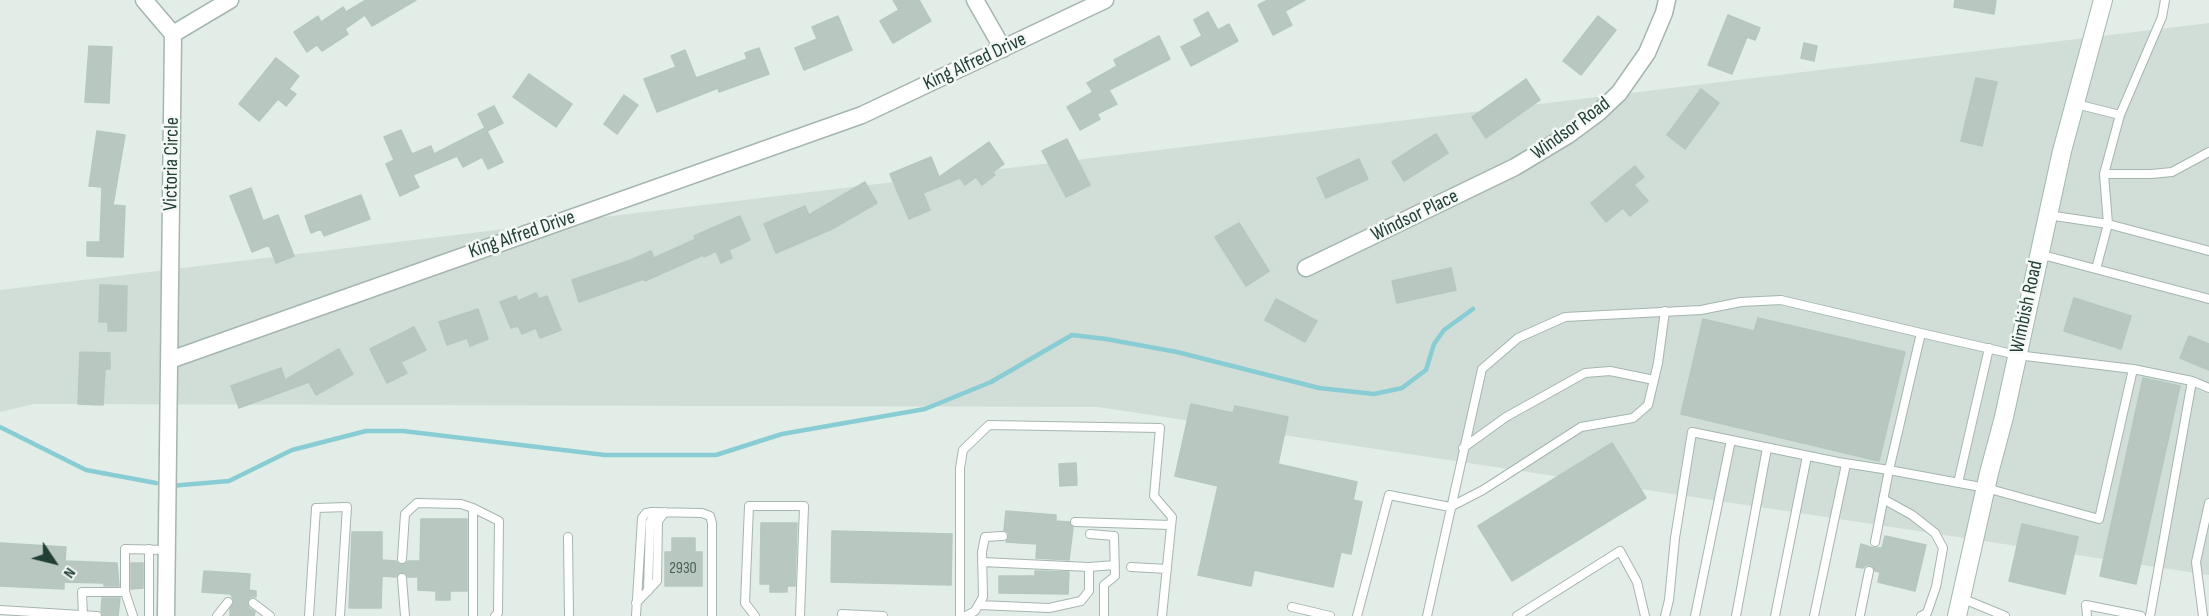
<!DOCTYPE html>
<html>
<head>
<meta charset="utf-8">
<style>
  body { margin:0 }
  #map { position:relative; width:2209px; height:616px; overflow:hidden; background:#e3ede8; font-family:"Sofia Sans Condensed",sans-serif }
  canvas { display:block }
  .north { position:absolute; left:24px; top:532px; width:60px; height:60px; -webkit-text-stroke:4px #f4f9f6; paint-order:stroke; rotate:125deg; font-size:16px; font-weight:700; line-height:24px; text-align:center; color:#223f36 }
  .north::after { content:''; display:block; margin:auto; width:21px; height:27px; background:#223f36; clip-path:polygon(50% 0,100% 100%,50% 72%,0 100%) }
</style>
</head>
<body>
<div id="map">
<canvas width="2209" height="616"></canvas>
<div class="north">N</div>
</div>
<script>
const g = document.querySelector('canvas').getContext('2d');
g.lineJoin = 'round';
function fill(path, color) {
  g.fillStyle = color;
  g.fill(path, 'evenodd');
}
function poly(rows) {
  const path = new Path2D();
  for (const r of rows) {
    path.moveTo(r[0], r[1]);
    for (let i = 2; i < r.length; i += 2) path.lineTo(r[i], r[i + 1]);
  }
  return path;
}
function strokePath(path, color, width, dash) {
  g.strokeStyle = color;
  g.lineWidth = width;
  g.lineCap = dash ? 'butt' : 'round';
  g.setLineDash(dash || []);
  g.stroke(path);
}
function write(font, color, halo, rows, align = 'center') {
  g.font = font + ' "Sofia Sans Condensed",sans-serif';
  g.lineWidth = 5;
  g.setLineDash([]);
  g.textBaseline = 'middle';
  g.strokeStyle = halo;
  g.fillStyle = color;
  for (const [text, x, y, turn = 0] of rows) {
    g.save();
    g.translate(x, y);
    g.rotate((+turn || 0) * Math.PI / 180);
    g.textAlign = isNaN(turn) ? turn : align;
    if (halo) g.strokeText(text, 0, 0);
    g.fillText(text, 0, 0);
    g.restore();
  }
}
fill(poly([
  [2209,23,2209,575,1098,407,34,404,0,412,0,290]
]), '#d1ddd7');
strokePath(poly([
  [0,427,86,470,156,483],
  [170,486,229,481,292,450,366,431,403,431,605,455,716,455,782,434,925,409,991,382,1072,335,1106,339,1177,352,1319,388,1374,394,1402,388,1426,370,1434,344,1444,330,1473,309]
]), '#89cdd4', 4.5);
const building = poly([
  [366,0,416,0,372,26,365,15,345,29,348,34,322,51,317,45,307,52,294,32,318,16,321,22,343,7,346,12,366,0],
  [893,0,919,0,931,21,893,43,880,21,899,10,893,0],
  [1268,0,1305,0,1285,11,1292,25,1273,35,1258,5,1268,0],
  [1955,0,1996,0,1994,14,1954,7,1955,0],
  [1208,12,1218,30,1229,24,1238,41,1191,66,1181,47,1202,36,1194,20,1208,12],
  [1728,15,1760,28,1755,40,1747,37,1732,74,1708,65,1728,15],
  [838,16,852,50,804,70,795,48,817,39,812,27,838,16],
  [1598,16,1616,30,1581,75,1563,61,1598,16],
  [1159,36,1170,59,1109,90,1117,104,1097,114,1100,119,1080,130,1067,107,1093,92,1087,83,1117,66,1114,60,1159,36],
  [1804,43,1817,46,1814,61,1801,58,1804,43],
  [89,46,112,47,109,103,85,102,89,46],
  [759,48,769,74,719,92,718,88,657,112,644,79,676,67,671,56,685,50,696,78,747,59,745,53,759,48],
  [276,58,299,76,289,89,296,94,286,106,278,99,259,121,239,104,276,58],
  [529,74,572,104,556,127,513,97,529,74],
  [1976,78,1997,82,1982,146,1961,141,1976,78],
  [1526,79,1540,100,1486,138,1472,117,1526,79],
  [1701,89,1719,103,1685,149,1667,135,1701,89],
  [624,95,638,105,617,134,604,124,624,95],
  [494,106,503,123,487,131,503,162,488,169,482,157,463,167,457,156,413,175,419,187,400,196,386,164,394,160,384,137,401,130,412,154,431,146,434,154,485,128,478,114,494,106],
  [97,131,125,135,113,205,125,206,123,257,87,256,87,242,100,242,102,187,89,186,97,131],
  [1436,134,1448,153,1404,181,1392,162,1436,134],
  [1067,139,1090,185,1066,197,1042,151,1067,139],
  [989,142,1004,164,993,172,995,175,982,185,976,177,965,185,960,178,923,193,930,210,909,219,890,174,931,157,939,177,989,142],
  [1359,159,1368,179,1326,198,1317,178,1359,159],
  [1635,166,1644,177,1634,185,1648,201,1630,216,1623,208,1606,222,1591,203,1635,166],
  [865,182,877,203,832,229,776,253,764,224,805,206,809,215,865,182],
  [251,188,263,221,278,215,294,256,276,263,269,245,252,252,230,196,251,188],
  [361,195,370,219,324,236,321,229,311,233,305,216,361,195],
  [740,216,750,240,729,250,732,258,721,263,716,251,704,257,703,255,645,281,644,279,579,302,572,280,631,260,651,251,654,258,696,239,694,236,740,216],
  [1239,223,1269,271,1246,286,1215,237,1239,223],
  [1451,268,1456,290,1397,303,1392,281,1451,268],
  [100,285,127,286,126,331,108,331,108,322,99,322,100,285],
  [536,293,539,299,547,296,561,330,540,338,536,328,522,334,518,326,511,328,500,302,516,296,518,301,536,293],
  [2074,298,2131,316,2121,349,2064,331,2074,298],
  [1276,299,1317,321,1305,342,1265,320,1276,299],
  [478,309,488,339,470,346,467,338,447,345,439,322,478,309],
  [1758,318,1905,352,1879,461,1681,414,1703,319,1754,331,1758,318],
  [414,327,426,350,401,362,407,373,387,383,370,349,414,327],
  [2189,336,2209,344,2209,370,2180,358,2189,336],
  [339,349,353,374,316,395,309,382,239,408,231,386,281,368,285,380,339,349],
  [80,352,110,353,110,369,105,369,103,405,78,404,80,352],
  [2143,378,2180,386,2136,584,2100,576,2143,378],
  [1191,404,1233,413,1235,406,1288,417,1278,464,1357,482,1353,500,1362,502,1351,554,1341,552,1333,587,1254,570,1251,586,1198,575,1218,486,1175,476,1191,404],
  [1612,443,1646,498,1512,581,1478,526,1612,443],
  [1076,463,1077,485,1060,486,1059,464,1076,463],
  [1006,511,1056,515,1056,521,1069,522,1073,528,1069,560,1036,558,1037,544,1006,542,1009,536,1008,532,1004,530,1006,511],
  [421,519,467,519,467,591,450,591,450,600,436,600,436,591,418,590,418,577,408,577,405,573,401,572,396,577,382,576,381,608,349,608,352,532,382,532,382,560,396,561,402,565,408,561,420,561,421,519],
  [761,523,797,523,795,586,787,586,787,592,770,592,770,584,760,584,761,523],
  [2022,524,2078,537,2065,594,2009,581,2022,524],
  [832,531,952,534,951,585,831,582,832,531],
  [1885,536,1926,545,1915,591,1878,582,1880,572,1875,571,1871,565,1866,565,1863,568,1856,567,1861,544,1873,548,1882,548,1885,536],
  [672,538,695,538,695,552,702,552,702,586,665,586,665,552,672,552,672,538],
  [0,543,66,547,65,561,117,563,119,586,104,586,104,583,64,582,64,589,0,586,0,543],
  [131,563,143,563,143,588,131,589,131,563],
  [204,571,250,574,249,590,256,591,256,597,250,597,247,603,249,608,255,612,254,616,230,616,230,609,234,602,231,594,202,592,204,571],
  [1035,571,1069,572,1068,594,999,593,999,576,1035,576,1035,571],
  [102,598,120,598,118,616,103,616,101,611,102,598]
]);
fill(building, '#b8c8c1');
strokePath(building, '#b5c7bf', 1.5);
const lane = poly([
  [2076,104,2120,115],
  [2104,174,2151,174,2172,172,2209,152],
  [2048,215,2108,224,2209,251],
  [2039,254,2209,299],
  [2096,269,2108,224,2104,174,2120,115,2162,17,2165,0],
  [2192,381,2209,388],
  [1463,448,1506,417,1585,373,1610,371,1654,380],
  [1958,483,1989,348],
  [1883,499,1912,515,1935,533,1943,548,1936,587,1927,613,1921,616],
  [473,508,499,521,498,613,495,616],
  [1075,522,1171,525],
  [1090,534,1114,536,1115,576,1104,585,1104,616],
  [568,537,569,616],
  [1875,542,1889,470,1986,488,2099,519,2133,369,2192,381,2150,616],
  [149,549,149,616],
  [402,559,405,514,417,503,461,504,473,508,473,616],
  [982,562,1089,567,1115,565],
  [1131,567,1167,569],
  [402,578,405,616],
  [648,591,650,522,656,512],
  [125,592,133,616],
  [1961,598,2005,616],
  [253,603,270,616],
  [636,603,657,581,658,521,665,512],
  [979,605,1049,608,1081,601,1089,591,1089,567],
  [1292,607,1330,616],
  [0,610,97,616],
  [842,614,883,616],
  [1860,615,1869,571],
  [83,616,82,592,125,592,125,549,167,550],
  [217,616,228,602],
  [309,616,316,508,347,507,340,616],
  [636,616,642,518,646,513,652,512,702,513,710,516,712,523,712,616],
  [755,616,745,603,749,506,804,506,800,616],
  [960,616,960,468,963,450,989,425,1160,428,1154,496,1172,517,1162,616],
  [966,616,975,611,983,597,982,552,985,537,1003,536],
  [1357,616,1389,495,1450,507,1483,490,1581,427,1633,418,1648,405,1658,363,1665,311],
  [1427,616,1482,369,1518,338,1565,317,1701,310,1741,302,1781,300,1921,333],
  [1517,616,1620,551,1637,582,1645,616],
  [1665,616,1669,600,1675,538,1692,432,1838,462,1889,470,1921,333,2017,355,2133,369],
  [1695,616,1731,440],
  [1736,616,1767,448],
  [1775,616,1807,456],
  [1814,616,1846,464],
  [2087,616,2086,605,2141,616],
  [2203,616,2196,562,2209,503]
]);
const street = poly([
  [144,0,173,34],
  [975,0,1003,49],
  [1306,268,1515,167,1568,135,1599,112,1619,93,1647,53,1664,13,1667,0],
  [170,360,862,115,1105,0],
  [166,616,173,34,230,0]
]);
const secondary = poly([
  [1957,616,1989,473,2004,417,2062,151,2103,0]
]);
strokePath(lane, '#a5b5af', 10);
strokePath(street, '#a5b5af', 19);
strokePath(secondary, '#a1b9af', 20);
strokePath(lane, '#fff', 8);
strokePath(street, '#fff', 16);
strokePath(secondary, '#fff', 18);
write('16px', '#486159', null, [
  ["2930",683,569]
]);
write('20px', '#223f36', '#f4f9f6', [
  ["King Alfred Drive",975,62,-25],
  ["Windsor Road",1571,129,-36],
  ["Victoria Circle",172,164,-89],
  ["Windsor Place",1415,216,-26],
  ["King Alfred Drive",522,235,-19],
  ["Wimbish Road",2027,307,-78]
]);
</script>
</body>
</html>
